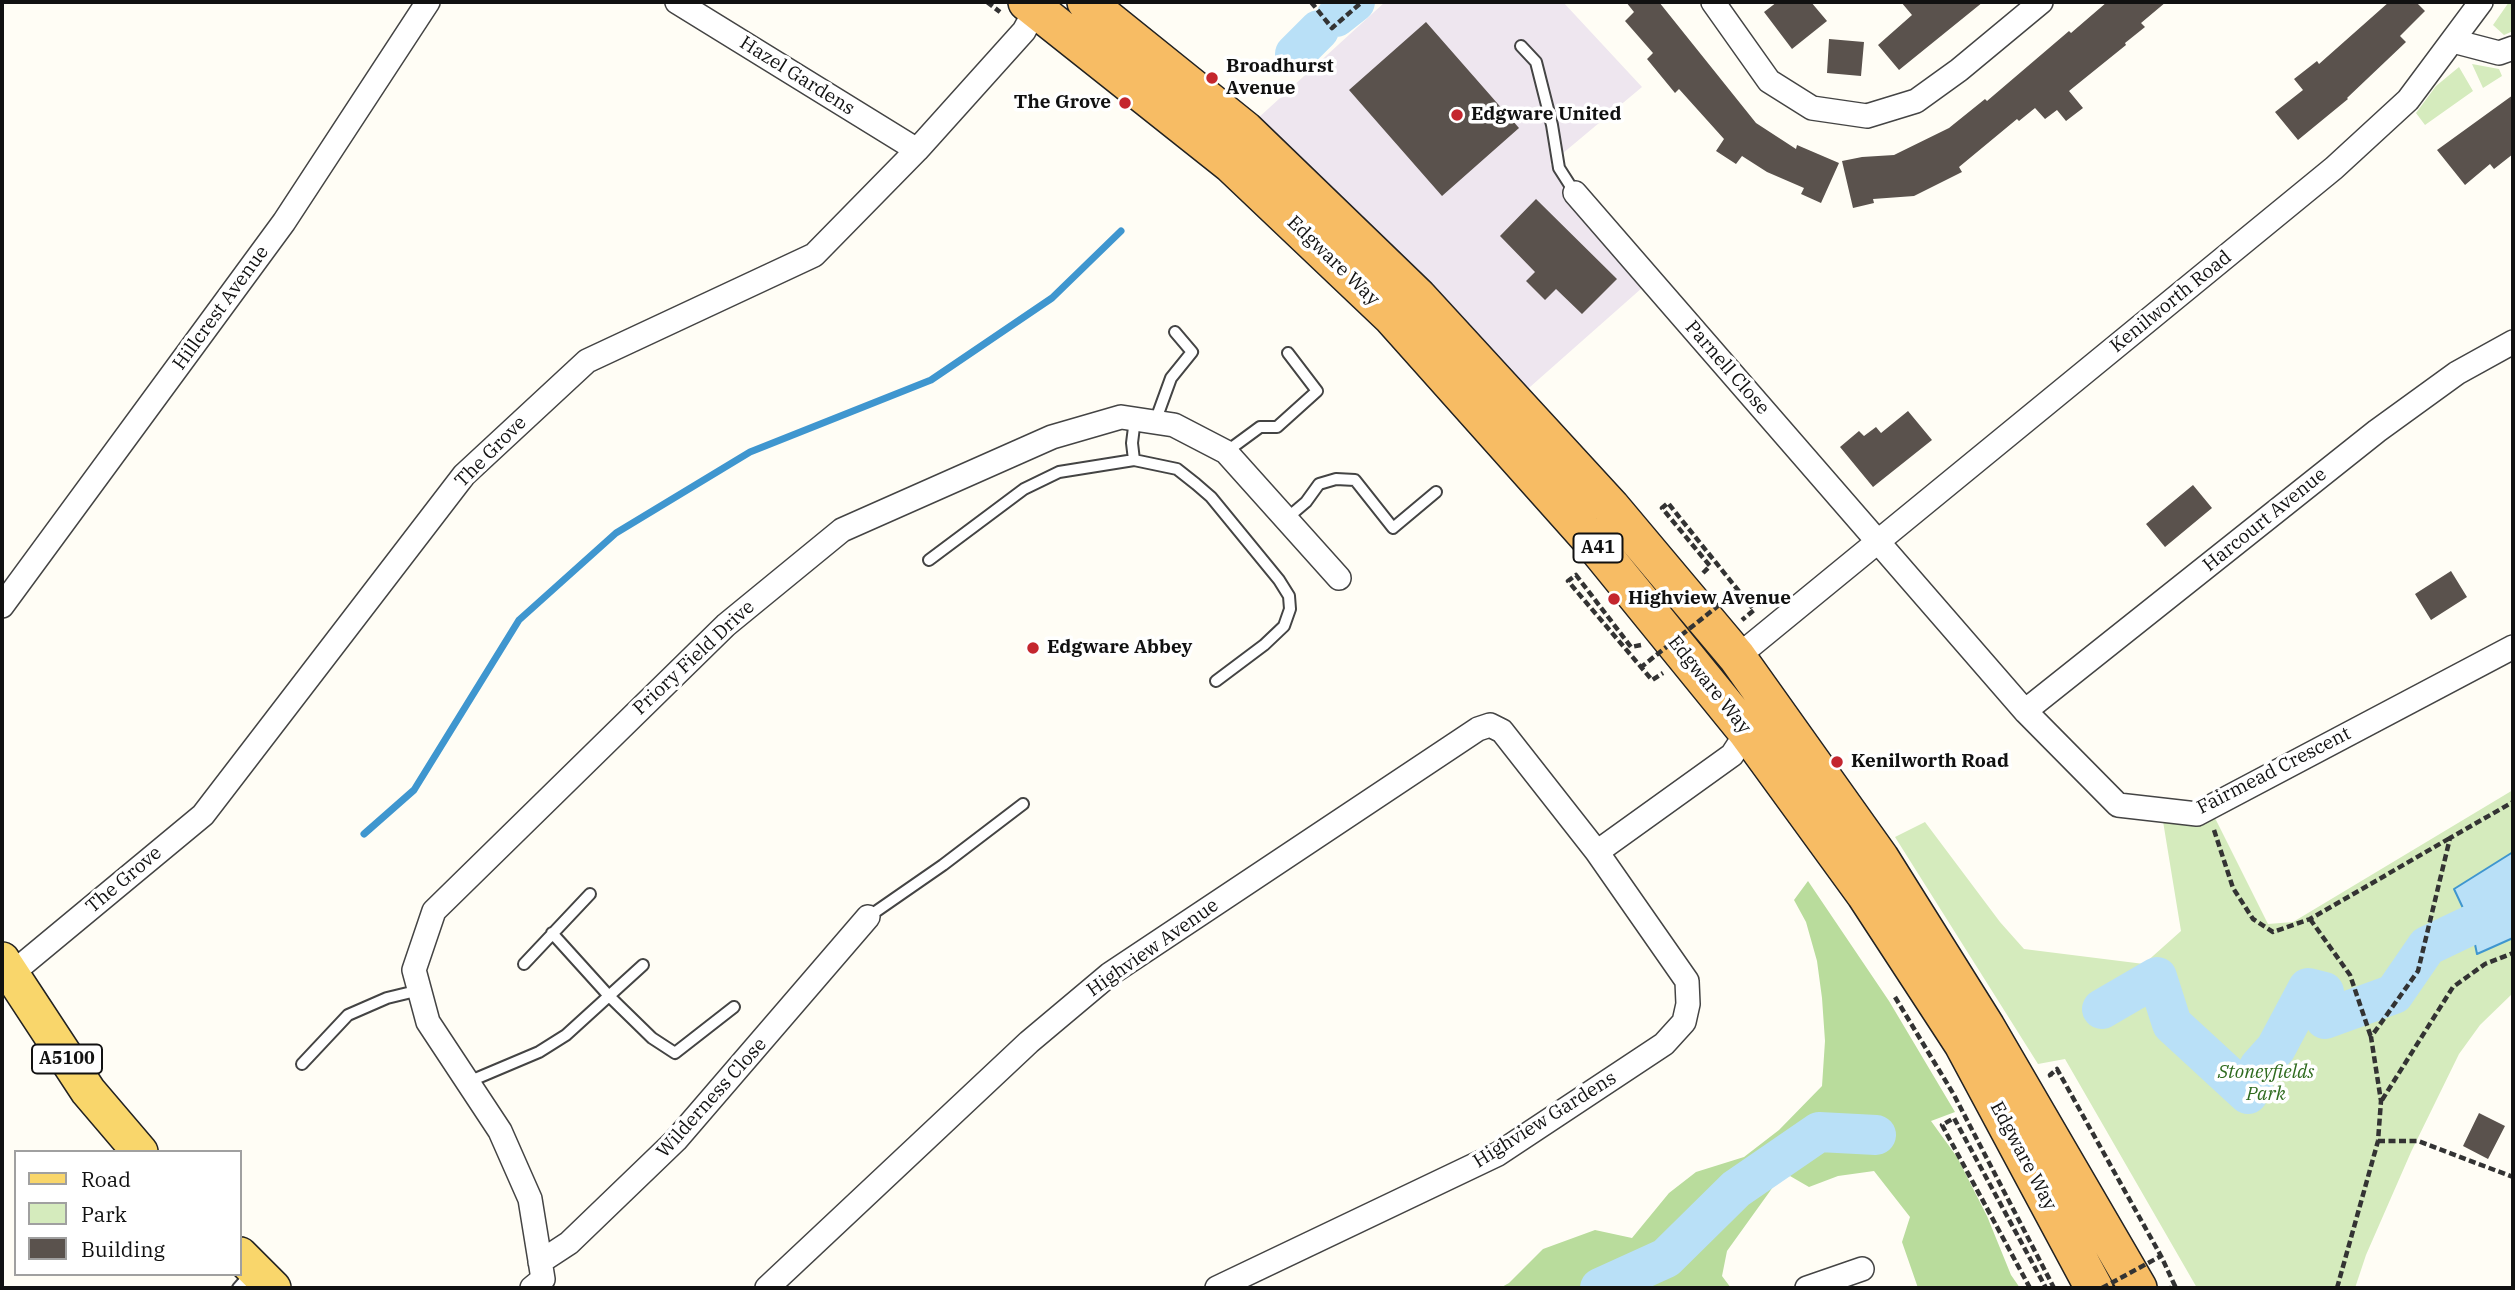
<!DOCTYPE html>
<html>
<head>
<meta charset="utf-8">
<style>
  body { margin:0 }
  #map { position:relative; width:2515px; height:1290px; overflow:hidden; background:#fffdf5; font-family:"IBM Plex Serif",serif }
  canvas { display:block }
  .frame { position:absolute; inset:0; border:4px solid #111; pointer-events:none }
  .legend { position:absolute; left:14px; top:1150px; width:228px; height:126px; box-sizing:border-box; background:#fff; border:2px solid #a0a0a0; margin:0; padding:9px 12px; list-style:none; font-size:21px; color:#111 }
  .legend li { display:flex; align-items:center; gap:14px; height:35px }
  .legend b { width:35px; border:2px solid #a0a0a0 }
</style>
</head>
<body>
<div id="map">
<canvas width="2515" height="1290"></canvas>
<div class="frame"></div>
<ul class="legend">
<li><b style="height:9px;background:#f9d66b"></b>Road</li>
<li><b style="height:19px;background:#d5ebbd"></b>Park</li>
<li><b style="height:19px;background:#5a524d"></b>Building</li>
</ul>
</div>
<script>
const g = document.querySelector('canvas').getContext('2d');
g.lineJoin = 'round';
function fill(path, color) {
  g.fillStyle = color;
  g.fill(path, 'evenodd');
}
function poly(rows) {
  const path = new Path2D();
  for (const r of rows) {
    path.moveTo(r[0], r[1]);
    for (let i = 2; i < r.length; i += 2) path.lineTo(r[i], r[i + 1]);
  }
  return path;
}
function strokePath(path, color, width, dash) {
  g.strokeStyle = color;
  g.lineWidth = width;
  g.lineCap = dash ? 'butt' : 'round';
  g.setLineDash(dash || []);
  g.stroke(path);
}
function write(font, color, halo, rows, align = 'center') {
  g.font = font + ' "IBM Plex Serif",serif';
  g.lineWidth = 7;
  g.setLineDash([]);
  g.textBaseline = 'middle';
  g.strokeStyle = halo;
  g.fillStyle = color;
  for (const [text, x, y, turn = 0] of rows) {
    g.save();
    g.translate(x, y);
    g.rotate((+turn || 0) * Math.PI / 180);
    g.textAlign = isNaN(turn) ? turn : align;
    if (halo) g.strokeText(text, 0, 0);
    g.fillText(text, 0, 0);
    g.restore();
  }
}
fill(poly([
  [1385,2,1563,2,1642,87,1550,164,1651,280,1513,402,1245,130]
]), '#eee6ef');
fill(poly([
  [2509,2,2513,2,2513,31,2504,35,2493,25],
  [2472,64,2499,69,2502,76,2483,88],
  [2459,67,2473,91,2425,125,2416,113,2436,86],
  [2513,790,2513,993,2480,1025,2459,1054,2411,1152,2366,1255,2355,1288,2197,1288,2065,1059,2038,1064,1895,837,1925,822,2000,922,2024,949,2144,964,2181,931,2161,809,2210,808,2268,924,2293,922]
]), '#d5ebbd');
fill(poly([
  [1808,881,1889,1001,1955,1112,1931,1121,1957,1157,1987,1216,2011,1275,2020,1288,1918,1288,1902,1242,1910,1217,1874,1171,1838,1176,1809,1187,1790,1176,1778,1180,1727,1251,1722,1276,1731,1288,1500,1288,1509,1283,1543,1249,1595,1230,1632,1238,1669,1193,1696,1172,1744,1157,1779,1130,1822,1086,1825,1041,1822,998,1817,961,1806,922,1794,900]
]), '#b9dc9c');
const water = poly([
  [2513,852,2513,938,2477,954,2471,925,2454,889,2513,852]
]);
fill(water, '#b9e0f7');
strokePath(water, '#3f96cf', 2);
strokePath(poly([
  [364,834,414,790,519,620,616,533,750,452,931,380,1052,298,1121,231]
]), '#3f96cf', 7);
strokePath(poly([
  [1336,17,1355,2],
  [1295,54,1319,30],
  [2102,1009,2157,977,2172,1024,2248,1094,2259,1067,2276,1048,2308,988,2324,992,2325,1019,2394,994,2427,946,2471,925],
  [1600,1288,1666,1258,1736,1189,1819,1132,1876,1135]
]), '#b9e0f7', 40);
fill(poly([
  [1626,2,1659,2,1756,123,1796,149,1797,145,1839,163,1821,203,1801,194,1804,188,1767,172,1742,156,1736,164,1716,151,1724,139,1679,89,1675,93,1647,59,1653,53,1625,21,1634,12],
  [1777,2,1811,2,1827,21,1792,49,1764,12],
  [1901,2,1983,2,1899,70,1878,45,1912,15],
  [2107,2,2166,2,2141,23,2145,27,2125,43,2126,45,2069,91,2083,108,2066,121,2057,110,2045,119,2035,108,2019,121,2017,119,1959,167,1962,172,1914,196,1873,199,1874,203,1853,208,1842,161,1862,157,1894,155,1949,128,1985,99,1987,101,2069,31,2071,33],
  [2389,2,2416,2,2425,11,2400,36,2406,42,2347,98,2348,99,2298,140,2275,112,2303,90,2294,79,2317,61,2319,64],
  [1426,22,1519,128,1442,196,1349,90],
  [1829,39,1864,42,1861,76,1827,73],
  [2513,95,2513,154,2494,169,2490,164,2465,185,2437,150],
  [1536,199,1617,279,1582,314,1556,289,1545,300,1526,281,1535,272,1500,236],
  [1908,411,1932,440,1873,487,1840,447,1859,431,1864,436,1876,427,1881,433],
  [2193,485,2212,508,2165,547,2146,524],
  [2451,571,2467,597,2431,620,2415,594],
  [2479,1113,2505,1126,2488,1159,2463,1146]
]), '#5a524d');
const service = poly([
  [1521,46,1536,62,1552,125,1559,168,1575,193],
  [1135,419,1132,443,1134,460,1177,469,1196,484,1211,497,1279,580,1289,596,1290,609,1284,626,1264,645,1216,681],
  [1155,422,1171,378,1192,352,1175,332],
  [1226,452,1260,427,1277,427,1317,391,1288,353],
  [1286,519,1306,502,1319,484,1336,479,1355,480,1393,528,1436,492],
  [929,560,1024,489,1059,472,1134,460],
  [868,917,943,865,1023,804],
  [552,933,609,996,652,1038,675,1053,734,1007],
  [524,964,590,894],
  [302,1064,348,1015,387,998,420,990],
  [468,1082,539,1052,566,1035,643,965],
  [238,1288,252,1272]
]);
const minor = poly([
  [677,2,917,150],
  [1713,2,1769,81,1812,108,1867,116,1916,101,1959,70,2041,2],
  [2453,41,2499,53,2513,48],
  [1575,193,2025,711,2118,805,2197,814,2513,647],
  [2,606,284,222,428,2],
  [1737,657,2334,168,2408,100,2481,2],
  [2025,711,2377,431,2457,373,2513,342],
  [1597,852,1732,755,1747,732],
  [10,975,203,815,464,475,587,361,814,255,917,150,1024,31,1036,9],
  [540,1262,569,1243,676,1140,868,917],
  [532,1288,543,1279,530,1199,500,1131,428,1022,414,970,434,911,726,625,842,530,1052,437,1121,417,1174,425,1226,452,1339,578],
  [767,1288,1029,1042,1110,974,1478,729,1490,725,1502,731,1597,852,1687,981,1688,1004,1684,1022,1664,1044,1498,1154,1217,1288],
  [1807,1288,1862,1269]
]);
const primary = poly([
  [2,960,88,1091,140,1152],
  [240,1255,273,1288]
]);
const trunk = poly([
  [1027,2,1231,164,1391,316,1590,539,1747,732,1865,894,1963,1044,2094,1288],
  [1086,2,1245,130,1418,297,1611,507,1737,657,1880,858,1986,1027,2138,1288]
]);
strokePath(service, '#444', 14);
strokePath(minor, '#444', 26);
strokePath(primary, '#222', 38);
strokePath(trunk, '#222', 40);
strokePath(poly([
  [987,2,1000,12],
  [1311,2,1332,28,1362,2],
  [1703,573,1710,566,1662,508,1668,503,1754,610,1742,620],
  [1641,645,1631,647,1576,575,1568,581,1652,680,1663,673],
  [2214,830,2233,888,2253,919,2273,932,2310,919,2450,838],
  [2310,919,2350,975,2371,1037],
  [1895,997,1954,1095,2054,1288],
  [2051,1077,2050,1075,2057,1069,2161,1256,2175,1286,2170,1288],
  [2382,1100,2453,987,2485,964,2513,953],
  [2378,1141,2418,1141,2513,1177],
  [2030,1288,1942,1125,1954,1118,2046,1288],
  [2337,1288,2378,1141,2381,1101,2371,1037,2418,971,2450,838,2513,802]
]), '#333', 4.5, [7, 3.5]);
strokePath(service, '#fff', 10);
strokePath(minor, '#fff', 23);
strokePath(primary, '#f9d66b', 35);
strokePath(trunk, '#f7bc64', 37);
strokePath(poly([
  [1640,668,1738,590],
  [2102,1288,2161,1256]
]), '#333', 4.5, [7, 3.5]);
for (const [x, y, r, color] of [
  [1212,78,7,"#c4262e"],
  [1125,103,7,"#c4262e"],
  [1457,115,7,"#c4262e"],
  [1614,599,7,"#c4262e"],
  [1033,648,7,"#c4262e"],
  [1837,762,7,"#c4262e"]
]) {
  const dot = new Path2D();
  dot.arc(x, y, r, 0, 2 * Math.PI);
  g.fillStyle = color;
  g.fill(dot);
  strokePath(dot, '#fff', 2.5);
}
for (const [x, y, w] of [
  [1598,548,49],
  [67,1059,70]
]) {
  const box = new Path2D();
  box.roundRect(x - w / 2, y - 14.5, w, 29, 5);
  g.fillStyle = '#fff';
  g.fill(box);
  strokePath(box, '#111', 2);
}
write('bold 18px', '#111', null, [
  ["A41",1598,548],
  ["A5100",67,1059]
]);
write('bold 19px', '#111', '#fff', [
  ["Broadhurst",1226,67],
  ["Avenue",1226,89],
  ["The Grove",1111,103,"right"],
  ["Edgware United",1471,115],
  ["Highview Avenue",1628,599],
  ["Edgware Abbey",1047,648],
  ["Kenilworth Road",1851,762]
], 'left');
write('19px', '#111', '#fff', [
  ["Hazel Gardens",797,76,32],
  ["Edgware Way",1333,261,44],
  ["Kenilworth Road",2171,302,-39],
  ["Hillcrest Avenue",221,308,-54],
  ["Parnell Close",1727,368,49],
  ["The Grove",491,452,-45],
  ["Harcourt Avenue",2265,520,-39],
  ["Priory Field Drive",694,658,-43],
  ["Edgware Way",1709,685,51],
  ["Fairmead Crescent",2274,771,-27],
  ["The Grove",124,880,-40],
  ["Highview Avenue",1153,948,-35],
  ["Wilderness Close",712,1098,-48],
  ["Highview Gardens",1545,1120,-32],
  ["Edgware Way",2023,1156,62]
]);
write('italic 19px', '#2f6b1f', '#fff', [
  ["Stoneyfields",2266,1073],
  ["Park",2266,1095]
]);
</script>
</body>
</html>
